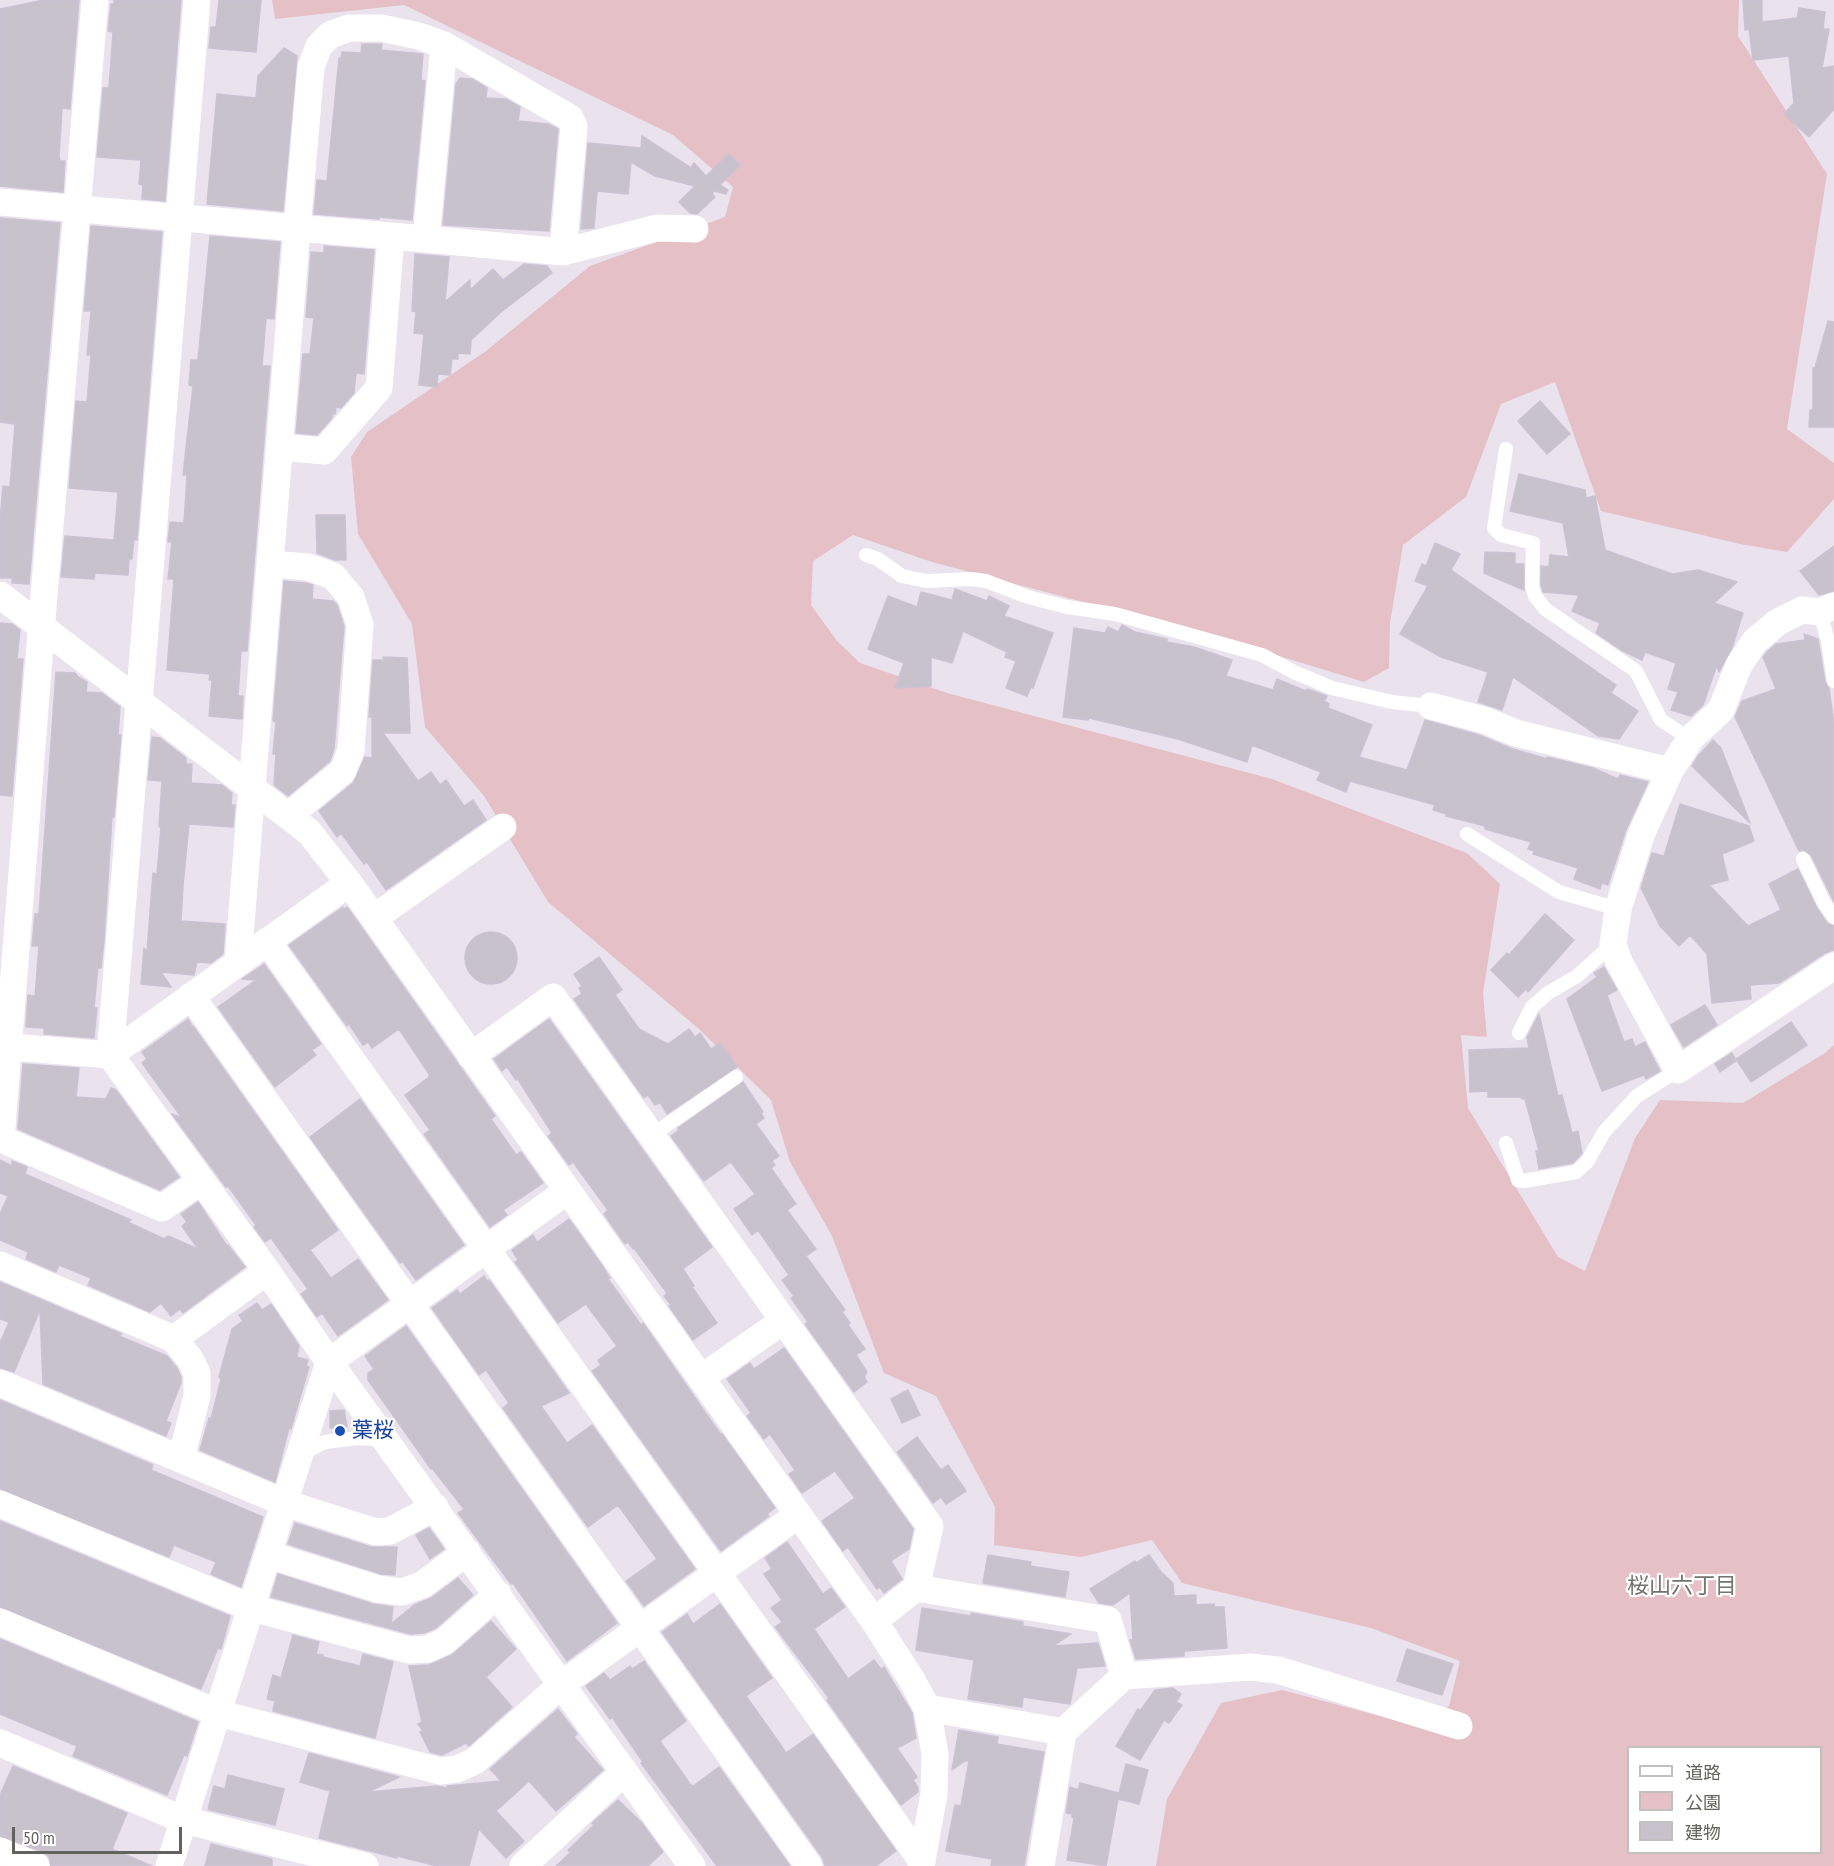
<!DOCTYPE html>
<html>
<head>
<meta charset="utf-8">
<style>
  body { margin:0 }
  #map { position:relative; width:1834px; height:1866px; overflow:hidden; background:#eae3ee; font-family:"PT Sans Narrow","Noto Sans JP",sans-serif }
  canvas { display:block }
  .legend { position:absolute; left:1627px; top:1746px; width:195px; height:108px; box-sizing:border-box; background:#fff; border:2px solid #c0c1be; margin:0; padding:8px 10px; list-style:none; font-size:18px; color:#61645c }
  .legend li { display:flex; align-items:center; gap:12px; height:30px }
  .legend b { width:30px; border:2px solid #c0c1be }
  .scale { position:absolute; left:12px; top:1827px; width:170px; height:27px; box-sizing:border-box; border:3px solid #61645c; border-top:0; padding-left:8px; font-size:18px; line-height:21px; white-space:nowrap; color:#61645c; -webkit-text-stroke:4px #fff; paint-order:stroke }
</style>
</head>
<body>
<div id="map">
<canvas width="1834" height="1866"></canvas>
<ul class="legend">
<li><b style="height:8px;background:#fff"></b>道路</li>
<li><b style="height:16px;background:#e5c0c6"></b>公園</li>
<li><b style="height:16px;background:#c7c2cc"></b>建物</li>
</ul>
<div class="scale">50 m</div>
</div>
<script>
const g = document.querySelector('canvas').getContext('2d');
g.lineJoin = 'round';
function fill(path, color) {
  g.fillStyle = color;
  g.fill(path, 'evenodd');
}
function poly(rows) {
  const path = new Path2D();
  for (const r of rows) {
    if (r.length === 3) {
      path.moveTo(r[0] + r[2], r[1]);
      path.arc(r[0], r[1], r[2], 0, 2 * Math.PI);
      continue;
    }
    path.moveTo(r[0], r[1]);
    for (let i = 2; i < r.length; i += 2) path.lineTo(r[i], r[i + 1]);
  }
  return path;
}
function strokePath(path, color, width, dash) {
  g.strokeStyle = color;
  g.lineWidth = width;
  g.lineCap = dash ? 'butt' : 'round';
  g.setLineDash(dash || []);
  g.stroke(path);
}
function write(font, color, halo, rows, align = 'center') {
  g.font = font + ' "PT Sans Narrow","Noto Sans JP",sans-serif';
  g.lineWidth = 4.5;
  g.setLineDash([]);
  g.textBaseline = 'middle';
  g.strokeStyle = halo;
  g.fillStyle = color;
  for (const [text, x, y, turn = 0] of rows) {
    g.save();
    g.translate(x, y);
    g.rotate((+turn || 0) * Math.PI / 180);
    g.textAlign = isNaN(turn) ? turn : align;
    if (halo) g.strokeText(text, 0, 0);
    g.fillText(text, 0, 0);
    g.restore();
  }
}
fill(poly([
  [272,0,1739,0,1738,36,1827,174,1787,429,1834,463,1834,499,1787,552,1740,544,1601,511,1555,382,1501,404,1466,497,1403,545,1390,623,1389,668,1364,682,1227,640,932,562,853,535,813,561,811,605,837,641,860,663,947,693,1272,779,1467,853,1500,884,1483,993,1487,1037,1461,1035,1468,1108,1558,1257,1585,1271,1635,1138,1660,1100,1743,1103,1825,1053,1834,1045,1834,1866,1156,1866,1167,1799,1221,1703,1282,1690,1418,1726,1449,1706,1460,1661,1371,1628,1182,1583,1152,1540,1081,1557,994,1545,995,1507,936,1396,884,1373,832,1236,790,1162,771,1100,699,1029,548,902,484,796,425,727,412,624,358,534,351,457,367,432,486,351,590,266,725,217,733,187,673,135,404,5,275,19],
  [1628,1748,1820,1748,1820,1852,1628,1852]
]), '#e5c0c6');
const building = poly([
  [44,0,79,0,70,109,62,108,59,156,60,161,65,161,63,192,0,186,0,9,44,0],
  [114,0,181,0,165,201,142,199,143,185,139,184,141,160,97,157,103,88,109,88,113,32,108,31,111,4,114,4,114,0],
  [219,0,261,0,256,52,209,48,211,27,216,27,219,0],
  [1743,0,1762,0,1762,22,1797,18,1799,8,1825,12,1823,29,1829,29,1822,68,1834,66,1834,109,1809,137,1784,114,1794,103,1789,56,1753,60,1749,29,1745,30,1743,0],
  [362,44,382,44,381,50,423,54,421,80,425,81,412,220,379,217,379,219,314,214,317,180,327,181,339,58,341,59,342,52,361,53,362,44],
  [284,48,297,56,283,211,207,204,217,94,256,98,258,76,284,48],
  [460,78,472,79,487,88,486,98,506,99,520,107,518,121,548,124,558,129,549,231,443,225,456,84,460,78],
  [642,136,691,168,694,163,706,176,729,154,740,165,720,185,728,190,726,194,714,191,712,194,715,197,697,214,690,213,679,202,695,186,655,176,631,162,628,194,597,191,594,228,581,229,588,143,641,148,642,136],
  [0,218,60,223,29,584,12,583,12,578,0,578,0,521,3,486,10,487,15,424,0,422,0,218],
  [91,226,162,232,137,540,134,539,132,559,129,559,128,575,95,573,94,579,61,577,65,536,114,540,118,492,69,488,76,401,87,402,91,355,87,355,91,311,84,311,91,226],
  [210,236,280,242,274,319,266,318,262,366,270,366,247,651,241,651,238,696,243,696,242,719,209,716,212,680,209,680,210,674,167,670,174,579,168,579,172,542,168,542,170,522,184,523,187,475,183,475,193,386,189,385,191,360,198,360,210,236],
  [324,246,374,250,364,374,356,373,354,393,341,408,336,407,335,414,332,414,332,418,317,435,296,433,303,354,310,354,314,318,306,317,311,252,324,253,324,246],
  [415,254,449,257,445,302,470,280,470,290,493,269,503,280,524,264,547,266,552,273,501,312,471,340,470,354,458,353,458,359,452,359,450,375,438,374,437,387,419,385,424,334,414,333,416,312,412,311,415,254],
  [1828,321,1834,322,1834,427,1809,427,1810,410,1813,410,1813,368,1815,368,1828,321],
  [1540,401,1570,434,1547,454,1518,421,1540,401],
  [1519,474,1585,490,1586,498,1595,496,1605,550,1672,574,1698,570,1737,582,1714,603,1743,613,1732,648,1719,672,1717,665,1703,705,1691,716,1671,710,1678,692,1668,689,1676,663,1645,652,1642,660,1621,650,1596,633,1600,623,1572,611,1579,595,1543,592,1541,585,1541,566,1549,567,1550,555,1569,557,1563,523,1510,511,1519,474],
  [316,515,345,515,346,560,335,560,317,553,316,515],
  [1435,543,1460,554,1451,570,1616,685,1611,693,1638,711,1619,739,1598,736,1513,677,1502,710,1478,702,1488,672,1441,657,1400,634,1428,586,1415,581,1422,564,1426,566,1435,543],
  [1834,546,1834,591,1819,595,1800,571,1834,546],
  [1485,552,1515,553,1515,564,1524,564,1524,590,1484,573,1485,552],
  [284,581,305,583,313,585,312,599,333,601,337,605,344,626,334,749,330,761,288,796,274,785,276,754,273,754,276,722,273,721,284,581],
  [955,589,987,601,989,596,1009,606,1004,616,1053,633,1033,688,1031,687,1027,696,1006,688,1016,661,1005,657,1007,652,963,631,952,663,931,657,931,686,895,688,904,663,868,649,888,596,917,607,921,592,952,600,955,589],
  [0,623,12,624,20,630,17,659,23,659,12,796,0,795,0,623],
  [1122,625,1135,632,1167,639,1167,642,1194,647,1232,660,1226,676,1273,690,1277,679,1306,691,1307,689,1327,696,1324,701,1329,704,1328,708,1372,725,1359,757,1407,770,1425,720,1479,735,1510,748,1547,759,1547,757,1593,768,1618,779,1620,775,1648,782,1626,830,1608,885,1602,883,1600,889,1574,879,1578,868,1533,854,1534,851,1528,849,1531,842,1485,829,1485,826,1446,816,1446,814,1433,810,1435,805,1350,781,1346,792,1317,780,1321,772,1252,745,1247,762,1178,739,1089,718,1088,720,1063,717,1074,628,1105,633,1108,627,1118,632,1122,625],
  [1804,634,1818,639,1825,682,1829,688,1834,724,1834,902,1811,855,1804,850,1799,851,1735,717,1742,701,1776,689,1763,657,1767,652,1776,644,1805,640,1804,634],
  [383,657,407,658,410,733,383,733,418,781,431,772,440,785,446,780,464,806,473,800,486,820,386,890,367,862,364,864,341,833,337,837,319,811,353,783,365,757,372,758,372,717,369,717,373,660,384,660,383,657],
  [56,672,75,673,78,677,87,682,86,692,102,693,120,707,118,735,121,735,114,817,112,817,104,941,101,968,98,967,94,1008,97,1008,94,1038,44,1034,44,1028,26,1027,28,995,35,996,39,946,32,946,35,914,39,914,56,672],
  [152,737,160,738,186,758,186,764,192,764,191,783,222,785,232,793,231,805,235,805,233,827,189,824,183,885,181,921,225,924,223,954,211,963,197,962,194,975,161,972,171,987,141,984,144,948,147,952,153,873,157,874,161,827,159,827,162,781,148,780,152,737],
  [1713,740,1721,748,1750,823,1692,766,1698,756,1713,740],
  [1680,804,1749,826,1754,841,1722,854,1728,880,1709,885,1748,926,1781,910,1769,884,1798,869,1817,908,1827,923,1834,926,1834,950,1825,953,1779,983,1750,985,1751,999,1712,1003,1707,954,1690,935,1679,946,1660,926,1641,888,1652,853,1664,856,1680,804],
  [343,907,344,909,347,907,495,1116,491,1119,516,1155,521,1152,543,1183,503,1210,507,1215,490,1227,424,1134,430,1130,405,1095,429,1077,429,1074,399,1029,372,1048,368,1042,363,1045,349,1024,347,1026,289,945,343,907],
  [1545,914,1574,940,1528,992,1526,989,1518,997,1491,970,1507,953,1509,955,1545,914],
  [491,958,26],
  [599,957,622,990,615,995,639,1029,668,1044,689,1029,695,1037,700,1033,711,1049,720,1043,737,1067,667,1114,660,1102,655,1105,648,1095,644,1098,574,999,582,994,579,988,582,986,574,974,599,957],
  [264,964,321,1044,312,1050,316,1055,275,1087,218,1007,256,980,242,979,264,964],
  [1604,967,1617,990,1607,995,1624,1042,1632,1039,1635,1047,1645,1042,1660,1071,1646,1079,1644,1075,1602,1091,1567,999,1597,977,1594,973,1604,967],
  [1705,1005,1717,1025,1684,1047,1671,1025,1705,1005],
  [1539,1014,1558,1096,1562,1095,1572,1133,1578,1131,1582,1153,1573,1163,1539,1169,1536,1151,1539,1151,1525,1099,1522,1099,1521,1097,1488,1097,1488,1091,1470,1092,1469,1050,1529,1048,1527,1037,1539,1014],
  [188,1019,191,1024,191,1027,193,1026,338,1230,310,1250,331,1278,358,1259,388,1300,338,1336,322,1313,317,1317,301,1294,308,1289,271,1238,265,1242,254,1227,256,1225,228,1186,226,1187,172,1114,182,1118,142,1063,147,1059,142,1052,188,1019],
  [549,1019,712,1247,683,1269,694,1286,692,1287,717,1323,693,1340,669,1306,671,1305,664,1296,667,1293,634,1248,633,1249,628,1242,625,1244,604,1214,608,1210,573,1162,569,1165,548,1136,552,1133,517,1078,516,1080,507,1067,502,1071,494,1059,549,1019],
  [1791,1022,1807,1045,1751,1082,1736,1059,1791,1022],
  [1732,1053,1736,1061,1720,1072,1715,1064,1732,1053],
  [23,1064,79,1068,76,1097,106,1099,111,1088,116,1090,179,1177,160,1190,18,1129,23,1064],
  [743,1082,763,1112,761,1113,764,1118,756,1124,779,1156,772,1161,775,1165,771,1168,796,1204,787,1210,816,1249,806,1256,845,1310,842,1312,850,1323,848,1325,865,1349,856,1355,867,1372,864,1377,867,1382,854,1392,805,1324,808,1322,791,1298,794,1296,782,1280,789,1275,758,1230,752,1235,734,1209,755,1194,731,1162,704,1181,671,1136,679,1130,678,1128,743,1082],
  [360,1099,464,1245,416,1280,403,1262,400,1263,310,1137,360,1099],
  [0,1160,12,1166,12,1161,27,1167,25,1174,131,1220,128,1222,164,1239,168,1236,198,1249,182,1226,187,1222,181,1214,198,1202,227,1246,228,1245,245,1267,183,1313,180,1309,171,1316,161,1303,150,1312,88,1285,91,1278,59,1265,56,1272,26,1259,28,1252,0,1240,0,1214,8,1196,0,1193,0,1160],
  [569,1219,601,1264,610,1278,608,1279,641,1325,643,1323,721,1435,722,1434,775,1508,767,1514,769,1516,721,1551,592,1371,601,1365,598,1360,617,1346,586,1304,558,1323,515,1262,518,1260,512,1250,533,1235,537,1242,569,1219],
  [484,1276,487,1281,489,1280,569,1393,541,1406,567,1443,592,1425,695,1569,644,1606,626,1581,657,1559,618,1505,588,1527,503,1408,509,1403,486,1370,479,1375,432,1308,457,1290,460,1294,484,1276],
  [0,1282,122,1334,119,1336,167,1356,177,1368,181,1377,181,1383,166,1421,171,1423,166,1436,43,1384,40,1310,14,1372,0,1368,0,1343,9,1322,0,1319,0,1282],
  [257,1303,262,1310,271,1304,299,1346,297,1357,308,1360,306,1366,309,1367,291,1429,289,1428,275,1482,200,1450,209,1418,211,1419,221,1379,219,1377,232,1329,243,1321,239,1315,257,1303],
  [406,1326,617,1623,567,1661,513,1583,511,1584,458,1513,464,1509,432,1468,431,1469,368,1380,368,1373,374,1369,365,1356,406,1326],
  [784,1348,913,1529,909,1549,891,1561,902,1579,884,1593,880,1587,877,1589,848,1547,843,1551,822,1521,855,1498,835,1471,802,1493,789,1474,795,1470,770,1434,764,1439,747,1416,751,1413,727,1379,750,1363,754,1369,784,1348],
  [908,1390,920,1415,902,1423,891,1399,908,1390],
  [0,1400,153,1465,151,1470,263,1517,241,1587,211,1574,216,1562,174,1545,169,1557,0,1489,0,1400],
  [344,1410,347,1427,330,1428,330,1411,344,1410],
  [917,1437,941,1470,948,1465,966,1491,946,1504,941,1497,933,1503,897,1452,917,1437],
  [0,1521,230,1616,221,1649,218,1648,201,1689,0,1607,0,1521],
  [295,1523,371,1547,397,1547,395,1575,381,1574,288,1544,295,1523],
  [429,1528,444,1549,430,1559,416,1535,429,1528],
  [787,1542,823,1594,831,1588,845,1607,814,1629,848,1679,874,1660,881,1669,884,1667,912,1713,916,1738,897,1748,917,1777,913,1780,918,1788,918,1792,901,1805,827,1700,829,1698,775,1627,782,1622,771,1608,782,1600,764,1574,772,1569,765,1558,787,1542],
  [988,1555,1031,1562,1030,1566,1069,1572,1065,1597,983,1583,988,1555],
  [1149,1555,1161,1572,1173,1583,1174,1596,1196,1595,1196,1605,1214,1604,1215,1607,1224,1607,1227,1648,1184,1651,1184,1656,1136,1659,1130,1640,1133,1640,1130,1593,1113,1605,1099,1603,1090,1589,1135,1561,1136,1563,1149,1555],
  [278,1574,373,1604,393,1607,391,1624,414,1605,431,1598,458,1578,473,1595,436,1628,424,1633,411,1634,271,1597,278,1574],
  [720,1604,772,1678,746,1696,780,1744,786,1753,813,1734,896,1851,876,1866,825,1866,822,1857,662,1632,687,1614,693,1624,720,1604],
  [922,1608,971,1616,971,1613,1023,1622,1023,1626,1071,1634,1053,1646,1098,1643,1105,1666,1077,1668,1070,1704,1023,1697,1022,1707,968,1699,974,1660,916,1650,922,1608],
  [491,1621,516,1649,486,1677,512,1707,469,1746,466,1743,442,1755,430,1752,420,1732,423,1731,418,1724,422,1722,409,1666,429,1665,452,1655,491,1621],
  [293,1635,319,1642,316,1654,323,1655,323,1657,360,1666,363,1654,393,1662,375,1738,273,1711,275,1701,267,1699,273,1675,281,1678,293,1635],
  [0,1639,198,1722,187,1756,184,1755,167,1795,73,1756,77,1746,0,1714,0,1639],
  [1407,1649,1453,1664,1442,1695,1397,1681,1407,1649],
  [644,1661,686,1721,660,1741,690,1784,693,1786,719,1767,790,1866,717,1866,641,1763,643,1762,612,1717,610,1719,586,1686,604,1673,610,1680,630,1666,632,1669,644,1661],
  [1173,1688,1181,1694,1176,1702,1182,1705,1169,1723,1164,1720,1140,1760,1116,1746,1138,1709,1140,1711,1155,1690,1173,1688],
  [558,1709,577,1734,574,1737,603,1770,556,1811,529,1781,496,1811,524,1841,506,1858,479,1829,469,1866,437,1866,397,1856,397,1858,319,1838,330,1791,300,1782,309,1753,399,1777,368,1792,437,1786,448,1788,447,1786,501,1781,490,1769,558,1709],
  [959,1730,998,1737,997,1744,1044,1752,1024,1866,991,1866,992,1859,946,1851,955,1805,961,1806,969,1761,965,1761,952,1770,959,1730],
  [1126,1764,1148,1770,1139,1804,1118,1799,1106,1866,1067,1860,1074,1818,1072,1817,1072,1814,1066,1813,1070,1787,1078,1790,1080,1783,1119,1793,1126,1764],
  [13,1766,127,1813,112,1849,152,1866,51,1866,49,1857,43,1852,0,1836,0,1795,13,1766],
  [228,1775,284,1789,275,1825,210,1810,208,1809,214,1786,225,1789,228,1775],
  [618,1800,641,1822,663,1852,648,1866,556,1866,570,1853,568,1850,594,1825,592,1823,618,1800],
  [211,1844,272,1859,272,1866,205,1866,211,1844]
]);
fill(building, '#c7c2cc');
strokePath(building, '#cbc2d3', 1.5);
strokePath(poly([
  [1506,449,1494,528,1501,535,1533,543,1532,586,1535,596,1545,609,1636,671,1661,720,1690,739],
  [866,555,878,559,902,576,926,581,971,579,986,581,1028,597,1067,607,1115,614,1262,655,1294,672,1332,688,1392,702,1431,706],
  [1820,612,1828,641,1834,681],
  [1467,834,1559,892,1618,909],
  [1803,859,1824,903,1834,917],
  [1519,1033,1532,1007,1548,993,1577,976,1613,944],
  [651,1136,736,1077],
  [1506,1143,1518,1180,1524,1181,1576,1172,1587,1162,1604,1132,1637,1096,1678,1070],
  [301,1454,325,1442,357,1438,386,1440]
]), '#fff', 14);
strokePath(poly([
  [95,0,43,607,1,1139,162,1208,201,1181],
  [197,0,110,1055,267,1271,329,1362,692,1866],
  [0,202,297,228,426,239,563,252,574,126,570,118,444,45,419,36,381,28,349,28,330,35,319,46,311,67,297,228,238,961],
  [426,239,444,45],
  [563,252,657,228,695,229],
  [280,447,324,451,379,388,391,236],
  [271,564,308,567,333,576,351,597,360,625,351,750,343,771,288,816],
  [0,595,309,832,349,883,874,1621,912,1680,927,1708,935,1754,934,1794,921,1866],
  [1834,606,1820,612,1802,610,1778,622,1755,641,1739,665,1721,710,1690,739,1670,771,1641,835,1618,909,1613,944,1618,960,1678,1070,1834,966],
  [1431,706,1484,720,1516,733,1670,771],
  [374,918,503,827],
  [267,941,922,1861],
  [191,996,809,1866],
  [0,1046,110,1055,349,883],
  [471,1056,553,997,930,1526,916,1588],
  [0,1265,174,1339,267,1271],
  [174,1339,190,1359,197,1373,197,1396,181,1459],
  [701,1378,783,1321],
  [0,1383,285,1503,376,1532,390,1531,435,1507],
  [0,1504,252,1608,409,1650,428,1649,445,1641,498,1594],
  [269,1555,378,1589,402,1592,422,1585,467,1552],
  [874,1621,916,1588,1108,1620,1124,1676,1063,1732,927,1708],
  [0,1622,218,1713,440,1771,457,1769,475,1761,562,1684,798,1515],
  [1124,1676,1250,1667,1278,1670,1459,1726],
  [0,1743,184,1820,365,1866],
  [0,1851,36,1866],
  [169,1866,329,1362,567,1191],
  [523,1866,624,1772],
  [1041,1866,1063,1732]
]), '#fff', 27);
for (const [x, y, r, color] of [
  [340,1431,6,"#1a4fb4"]
]) {
  const dot = new Path2D();
  dot.arc(x, y, r, 0, 2 * Math.PI);
  g.fillStyle = color;
  g.fill(dot);
  strokePath(dot, '#fff', 2);
}
write('21px', '#164399', '#fff', [
  ["葉桜",352,1431]
], 'left');
write('22px', '#73766d', '#fff', [
  ["桜山六丁目",1682,1587]
]);
</script>
</body>
</html>
